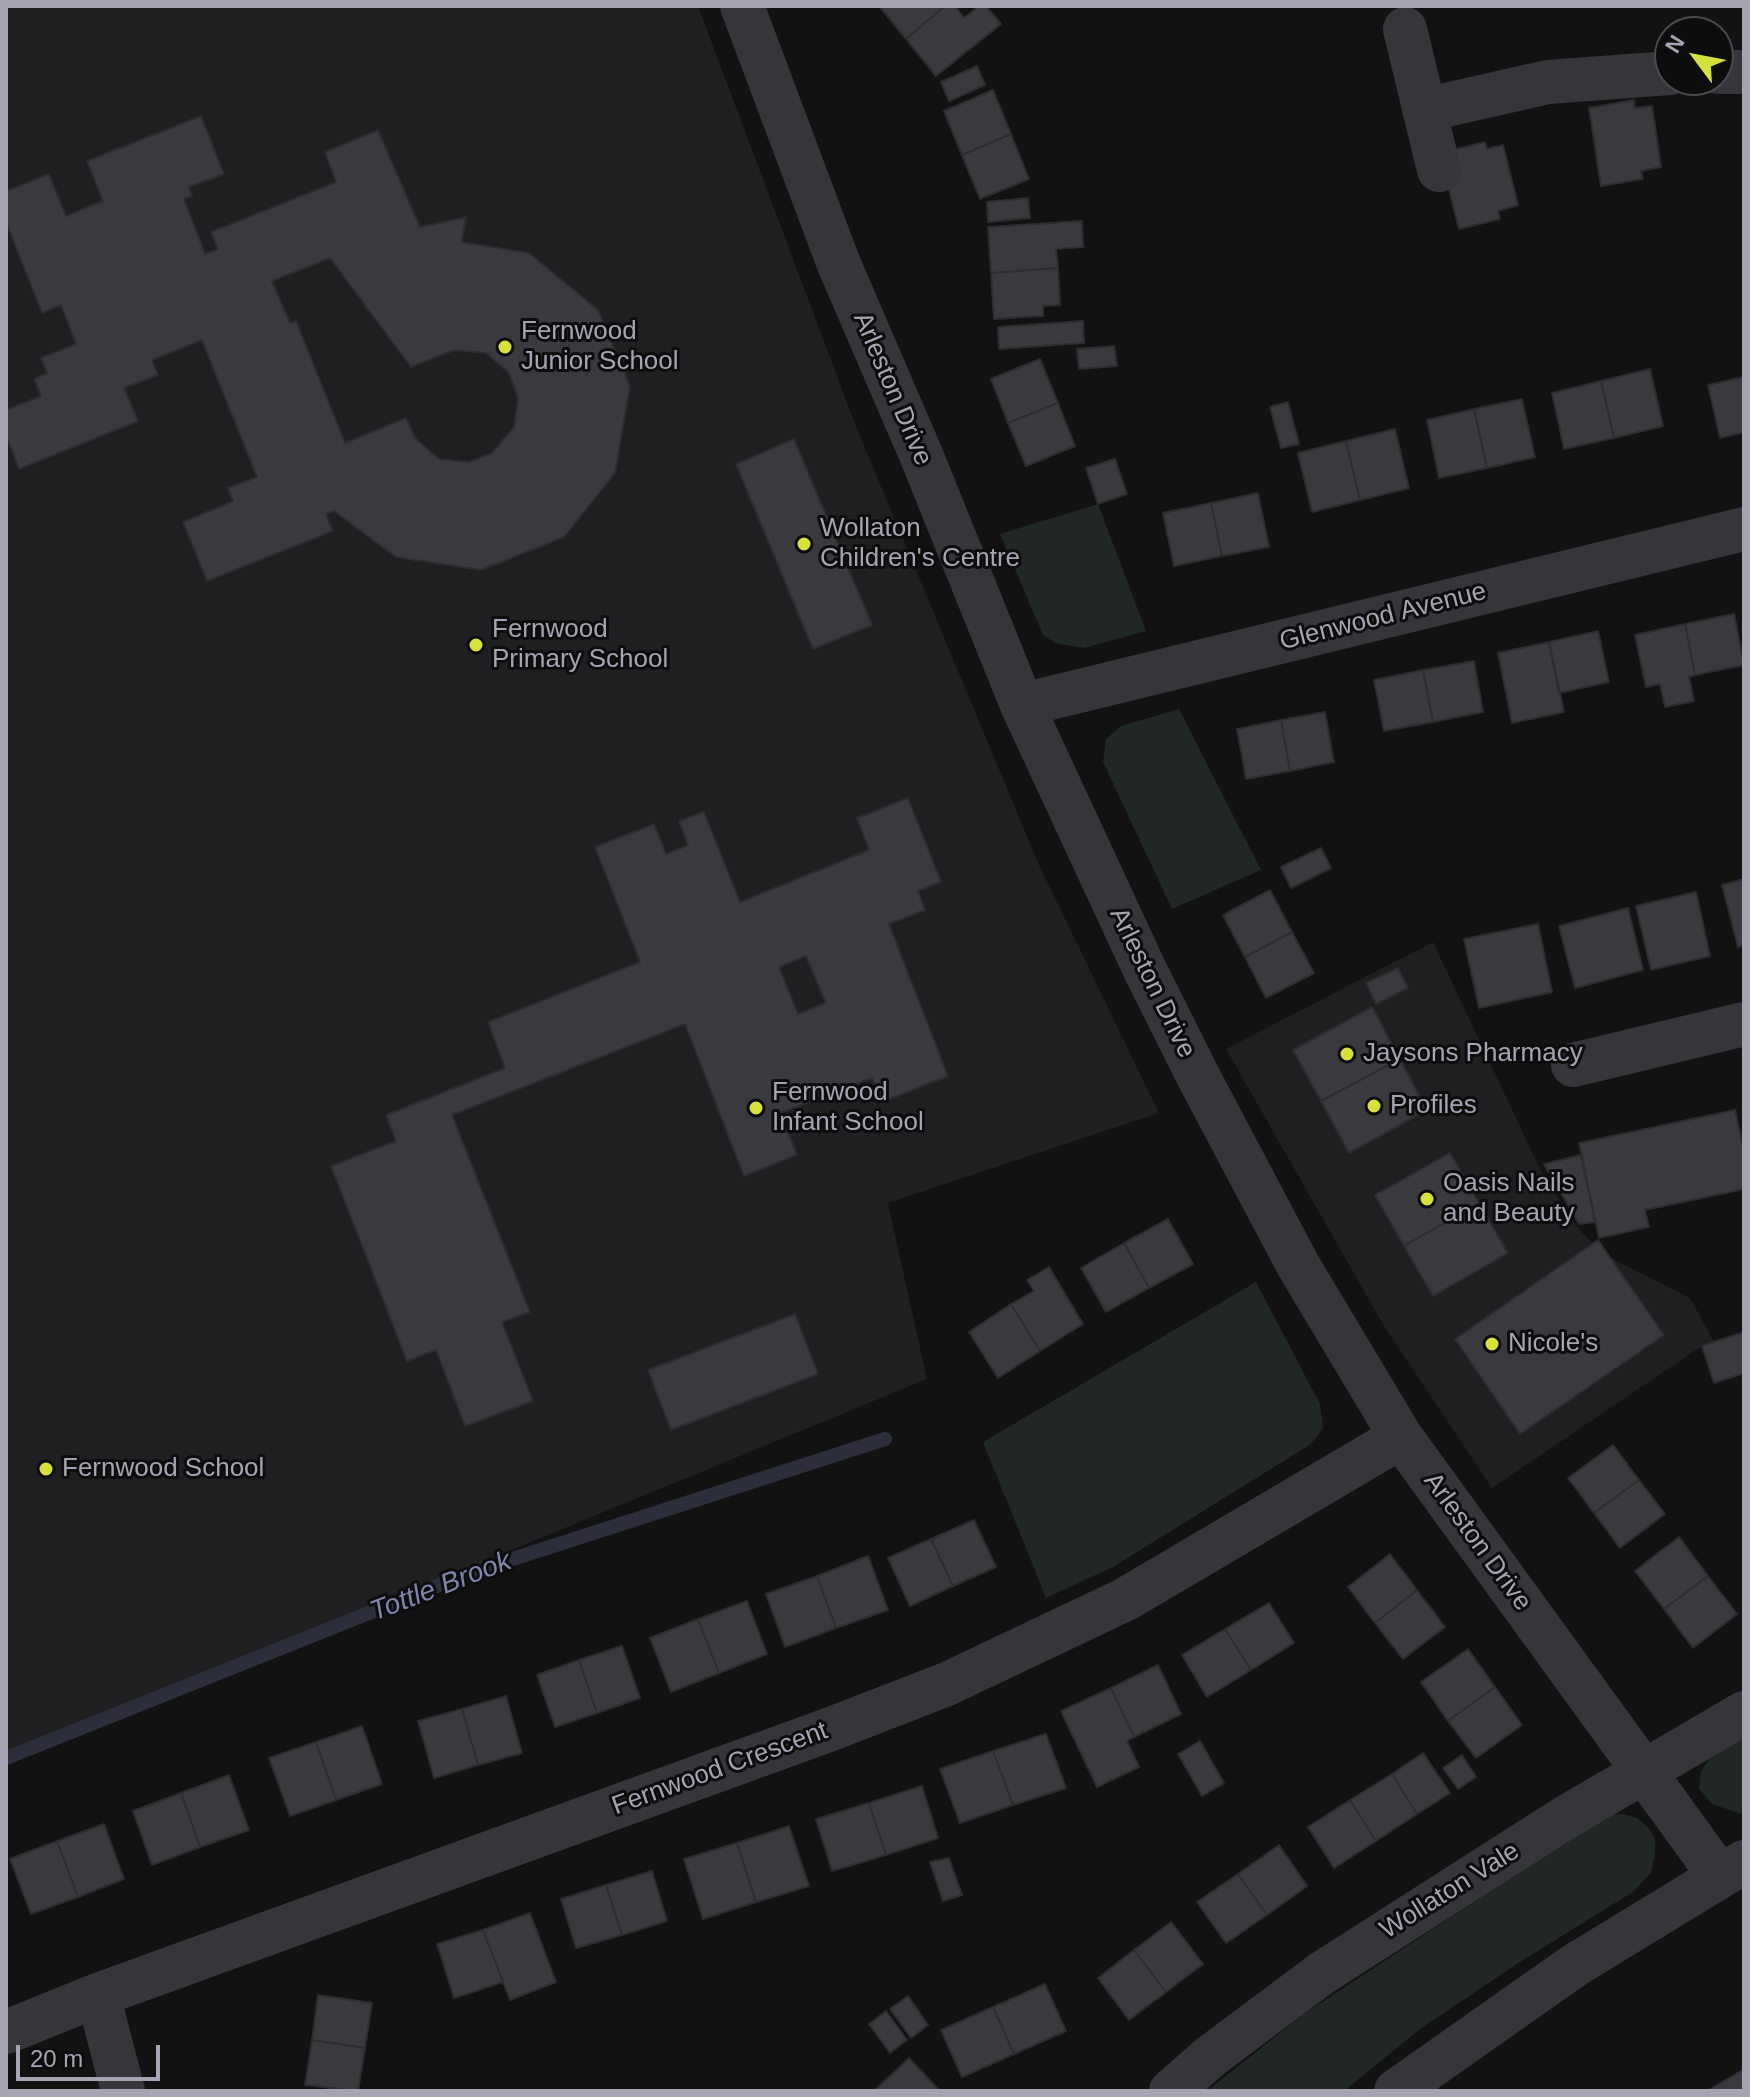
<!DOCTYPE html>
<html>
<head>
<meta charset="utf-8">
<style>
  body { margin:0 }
  #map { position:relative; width:1750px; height:2097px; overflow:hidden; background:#121213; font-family:Arial,sans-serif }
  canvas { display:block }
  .frame { position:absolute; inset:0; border:8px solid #a6a4b3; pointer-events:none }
  .north { position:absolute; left:1654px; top:16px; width:80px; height:80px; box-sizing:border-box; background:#0d0d0e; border:2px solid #4a4950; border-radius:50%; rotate:302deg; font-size:22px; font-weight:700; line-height:32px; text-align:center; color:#a6a4b3 }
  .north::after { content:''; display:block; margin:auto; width:28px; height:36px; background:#d7e13c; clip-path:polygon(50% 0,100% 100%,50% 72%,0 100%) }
  .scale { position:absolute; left:16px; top:2045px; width:144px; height:36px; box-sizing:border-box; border:4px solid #a6a4b3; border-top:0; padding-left:10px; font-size:24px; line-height:28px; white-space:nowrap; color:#a6a4b3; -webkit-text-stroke:6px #0d0d0e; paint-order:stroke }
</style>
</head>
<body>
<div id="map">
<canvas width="1750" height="2097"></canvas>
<div class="frame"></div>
<div class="north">N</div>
<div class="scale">20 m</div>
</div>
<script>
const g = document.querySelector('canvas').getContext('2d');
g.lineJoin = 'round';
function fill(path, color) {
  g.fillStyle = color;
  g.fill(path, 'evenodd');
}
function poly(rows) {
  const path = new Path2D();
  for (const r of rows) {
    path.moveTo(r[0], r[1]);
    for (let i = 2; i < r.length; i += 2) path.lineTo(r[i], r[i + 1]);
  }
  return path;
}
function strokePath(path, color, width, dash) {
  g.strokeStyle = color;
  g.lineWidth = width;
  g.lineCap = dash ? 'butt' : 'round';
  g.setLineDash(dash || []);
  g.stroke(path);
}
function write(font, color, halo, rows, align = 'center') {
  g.font = font + ' Arial,sans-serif';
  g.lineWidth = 6;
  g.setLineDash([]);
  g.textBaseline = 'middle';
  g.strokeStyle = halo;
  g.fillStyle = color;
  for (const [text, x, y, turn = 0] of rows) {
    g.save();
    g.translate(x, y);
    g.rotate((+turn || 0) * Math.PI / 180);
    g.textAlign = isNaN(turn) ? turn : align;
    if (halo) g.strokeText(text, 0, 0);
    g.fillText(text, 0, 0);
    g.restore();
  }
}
fill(poly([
  [6,6,698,6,855,424,1039,865,1159,1113,888,1203,927,1379,6,1758],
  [1433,942,1542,1173,1577,1227,1595,1246,1615,1260,1690,1298,1714,1342,1702,1346,1492,1488,1384,1326,1226,1049]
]), '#1f1e20');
fill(poly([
  [1098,504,1146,631,1084,648,1055,643,1043,635,1000,534],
  [1179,709,1261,870,1172,909,1103,762,1106,739,1121,726],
  [1256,1282,1320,1404,1323,1427,1317,1437,1308,1446,1113,1567,1046,1598,983,1442],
  [1744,1738,1744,1814,1742,1814,1712,1804,1699,1789,1701,1771,1708,1761,1723,1749],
  [1623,1814,1637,1818,1649,1828,1655,1840,1655,1853,1651,1873,1633,1892,1523,1960,1420,2029,1344,2091,1207,2091,1304,2014,1583,1830,1607,1815]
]), '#202724');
strokePath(poly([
  [6,1758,469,1573,885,1439]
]), '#2c2f3b', 14);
const building = poly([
  [879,6,945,6,906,39,879,6],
  [945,6,955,6,964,18,979,6,986,6,1001,24,936,76,906,39,945,6],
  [977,66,985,85,949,101,941,82,977,66],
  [993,90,1011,134,962,155,944,111,993,90],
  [1634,100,1635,108,1652,106,1661,167,1641,171,1643,179,1601,186,1589,108,1634,100],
  [201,116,224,174,189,187,192,196,184,199,205,254,218,249,211,232,336,182,325,152,378,130,420,227,466,217,462,242,529,253,598,310,630,386,615,473,564,537,481,570,396,557,334,511,326,514,333,531,207,581,183,522,233,501,228,488,257,477,202,340,152,360,158,375,124,388,138,421,19,469,6,435,6,410,41,396,34,379,47,373,41,358,76,344,61,305,42,313,6,222,6,191,49,174,66,216,103,201,87,161,201,116],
  [330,258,411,367,454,350,486,353,509,373,518,398,514,427,492,453,469,462,439,459,415,438,406,418,345,443,296,321,290,323,272,281,330,258],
  [1011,134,1029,179,980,199,962,155,1011,134],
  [1485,142,1487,149,1503,145,1518,205,1498,211,1500,219,1459,229,1440,153,1485,142],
  [1028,198,1030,218,988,222,987,202,1028,198],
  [1082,221,1083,247,1056,249,1058,268,991,273,988,227,1082,221],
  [1058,268,1060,305,1043,306,1043,316,994,319,991,273,1058,268],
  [1083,321,1084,343,999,349,998,327,1083,321],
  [1114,346,1117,366,1079,369,1077,349,1114,346],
  [1040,359,1058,403,1008,423,991,379,1040,359],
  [1650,369,1663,426,1614,438,1601,381,1650,369],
  [1744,377,1744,432,1720,438,1708,385,1744,377],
  [1601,381,1614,438,1564,449,1552,393,1601,381],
  [1522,399,1535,457,1487,468,1474,409,1522,399],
  [1288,402,1299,444,1281,448,1270,407,1288,402],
  [1058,403,1075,446,1026,466,1008,423,1058,403],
  [1474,409,1487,468,1439,478,1427,420,1474,409],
  [1395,429,1409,488,1360,500,1346,441,1395,429],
  [794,439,872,625,813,649,736,464,794,439],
  [1346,441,1360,500,1312,512,1298,453,1346,441],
  [1115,459,1127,494,1098,504,1086,468,1115,459],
  [1258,493,1269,547,1222,556,1211,503,1258,493],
  [1211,503,1222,556,1174,566,1163,513,1211,503],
  [1734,614,1744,665,1695,675,1685,624,1734,614],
  [1685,624,1695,675,1689,677,1694,701,1665,707,1660,684,1646,687,1635,635,1685,624],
  [1598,631,1609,682,1559,693,1549,642,1598,631],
  [1549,642,1564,712,1512,723,1498,653,1549,642],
  [1474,661,1483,712,1433,722,1423,670,1474,661],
  [1423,670,1433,722,1384,731,1374,680,1423,670],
  [1325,712,1334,762,1290,771,1281,720,1325,712],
  [1281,720,1290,771,1246,779,1237,729,1281,720],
  [908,798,941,882,918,891,925,910,889,924,948,1076,882,1102,872,1078,780,1113,797,1155,744,1176,685,1024,452,1115,530,1312,502,1322,533,1401,465,1426,436,1350,407,1361,331,1166,396,1141,386,1115,505,1068,488,1022,640,962,595,847,654,824,666,854,688,845,679,821,704,812,740,902,869,850,857,818,908,798],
  [806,956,826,1003,798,1014,779,967,806,956],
  [1321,848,1331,868,1291,888,1281,867,1321,848],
  [1744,879,1744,945,1738,947,1722,885,1744,879],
  [1270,890,1292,932,1245,957,1223,915,1270,890],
  [1696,892,1710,956,1651,970,1636,906,1696,892],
  [1628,908,1643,970,1575,988,1559,926,1628,908],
  [1538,924,1552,992,1479,1008,1464,939,1538,924],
  [1292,932,1314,973,1266,998,1245,957,1292,932],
  [1398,968,1408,988,1376,1004,1366,983,1398,968],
  [1372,1007,1400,1059,1321,1101,1293,1050,1372,1007],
  [1400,1059,1427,1110,1349,1153,1321,1101,1400,1059],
  [1735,1110,1744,1151,1744,1189,1645,1210,1649,1227,1599,1238,1579,1143,1735,1110],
  [1450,1153,1479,1203,1404,1246,1375,1195,1450,1153],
  [1581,1155,1595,1222,1579,1224,1544,1164,1581,1155],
  [1479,1203,1508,1253,1433,1296,1404,1246,1479,1203],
  [1168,1219,1193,1264,1149,1288,1124,1243,1168,1219],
  [1598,1240,1664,1335,1520,1434,1455,1339,1598,1240],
  [1124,1243,1149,1288,1106,1312,1081,1268,1124,1243],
  [1049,1267,1083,1324,1040,1351,1011,1304,1034,1291,1027,1280,1049,1267],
  [1011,1304,1040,1351,998,1378,969,1332,1011,1304],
  [795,1314,818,1374,671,1430,648,1370,795,1314],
  [1744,1332,1744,1373,1714,1383,1702,1346,1744,1332],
  [1613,1445,1639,1480,1594,1513,1568,1478,1613,1445],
  [1639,1480,1665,1514,1620,1548,1594,1513,1639,1480],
  [974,1520,996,1567,953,1586,931,1539,974,1520],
  [1679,1537,1708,1576,1664,1609,1635,1571,1679,1537],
  [931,1539,953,1586,910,1606,888,1558,931,1539],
  [1390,1554,1417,1590,1375,1623,1348,1587,1390,1554],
  [868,1556,888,1610,836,1628,817,1576,868,1556],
  [817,1576,836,1628,785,1647,766,1594,817,1576],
  [1708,1576,1737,1614,1693,1648,1664,1609,1708,1576],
  [1417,1590,1445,1627,1403,1659,1375,1623,1417,1590],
  [747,1601,767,1654,719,1673,698,1619,747,1601],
  [1269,1603,1294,1643,1251,1670,1225,1629,1269,1603],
  [698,1619,719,1673,671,1692,650,1638,698,1619],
  [1225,1629,1251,1670,1207,1697,1182,1655,1225,1629],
  [622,1646,640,1698,597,1713,579,1660,622,1646],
  [1468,1649,1495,1687,1448,1721,1421,1682,1468,1649],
  [579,1660,597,1713,555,1727,537,1675,579,1660],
  [1158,1665,1181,1714,1134,1737,1111,1688,1158,1665],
  [1495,1687,1522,1725,1476,1758,1448,1721,1495,1687],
  [1111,1688,1134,1737,1127,1741,1139,1767,1097,1787,1061,1711,1111,1688],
  [506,1696,522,1753,478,1765,462,1709,506,1696],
  [462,1709,478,1765,434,1778,418,1721,462,1709],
  [362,1726,382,1784,336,1800,316,1742,362,1726],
  [1046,1734,1066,1788,1013,1805,993,1751,1046,1734],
  [1200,1741,1224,1783,1202,1796,1178,1754,1200,1741],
  [316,1742,336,1800,290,1816,269,1758,316,1742],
  [993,1751,1013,1805,960,1823,940,1769,993,1751],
  [1423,1753,1450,1793,1417,1814,1392,1774,1423,1753],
  [1462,1755,1476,1777,1458,1789,1443,1768,1462,1755],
  [1392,1774,1417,1814,1376,1841,1350,1800,1392,1774],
  [229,1775,249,1830,200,1847,181,1793,229,1775],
  [922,1786,938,1838,886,1855,869,1803,922,1786],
  [181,1793,200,1847,152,1865,133,1811,181,1793],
  [1350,1800,1376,1841,1334,1868,1308,1827,1350,1800],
  [869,1803,886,1855,832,1871,816,1819,869,1803],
  [104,1824,124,1879,78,1897,57,1841,104,1824],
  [789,1826,809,1886,756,1902,737,1843,789,1826],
  [57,1841,78,1897,31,1914,10,1859,57,1841],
  [737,1843,756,1902,703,1919,684,1859,737,1843],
  [1279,1845,1307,1886,1267,1915,1238,1874,1279,1845],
  [949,1858,962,1895,943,1901,930,1862,949,1858],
  [652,1871,667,1921,622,1935,606,1885,652,1871],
  [1238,1874,1267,1915,1226,1943,1197,1902,1238,1874],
  [606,1885,622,1935,576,1948,561,1899,606,1885],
  [530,1913,556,1982,510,2000,483,1930,530,1913],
  [1171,1922,1203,1964,1166,1992,1134,1950,1171,1922],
  [483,1930,503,1982,454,1998,437,1944,483,1930],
  [1134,1950,1166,1992,1129,2020,1098,1978,1134,1950],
  [1045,1984,1066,2031,1014,2054,993,2007,1045,1984],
  [318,1995,372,2003,365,2048,312,2040,318,1995],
  [908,1996,928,2025,911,2038,890,2009,908,1996],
  [993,2007,1014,2054,962,2077,941,2030,993,2007],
  [886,2011,907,2040,890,2053,869,2024,886,2011],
  [312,2040,365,2048,358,2091,305,2085,312,2040],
  [909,2058,940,2091,874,2091,909,2058],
  [1744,2069,1744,2091,1707,2091,1744,2069]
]);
fill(building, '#3a393d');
strokePath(building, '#2d2c2f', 2);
strokePath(poly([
  [742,6,838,262,922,457,1022,705,1144,968,1198,1076,1298,1265,1401,1437,1719,1875],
  [1405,29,1439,170],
  [1718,72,1744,72],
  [1424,110,1548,82,1670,73],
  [1022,705,1744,529],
  [1573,1065,1744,1024],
  [98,1995,123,2091],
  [6,2032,98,1995,831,1729,947,1684,1126,1599,1401,1437],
  [1171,2091,1211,2056,1322,1973,1563,1819,1744,1713],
  [1396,2091,1575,1965,1744,1862]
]), '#36353a', 44);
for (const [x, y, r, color] of [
  [505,347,8,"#d7e13c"],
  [804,544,8,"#d7e13c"],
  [476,645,8,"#d7e13c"],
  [1347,1054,8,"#d7e13c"],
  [1374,1106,8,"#d7e13c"],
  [756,1108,8,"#d7e13c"],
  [1427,1199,8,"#d7e13c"],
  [1492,1344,8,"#d7e13c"],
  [46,1469,8,"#d7e13c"]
]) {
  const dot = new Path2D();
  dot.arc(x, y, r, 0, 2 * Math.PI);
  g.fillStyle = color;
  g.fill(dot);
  strokePath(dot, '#0d0d0e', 3);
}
write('26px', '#a6a4b3', '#0d0d0e', [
  ["Fernwood",521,332],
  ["Junior School",521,362],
  ["Wollaton",820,529],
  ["Children's Centre",820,559],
  ["Fernwood",492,630],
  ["Primary School",492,660],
  ["Jaysons Pharmacy",1363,1054],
  ["Fernwood",772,1093],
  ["Infant School",772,1123],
  ["Profiles",1390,1106],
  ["Oasis Nails",1443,1184],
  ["and Beauty",1443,1214],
  ["Nicole's",1508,1344],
  ["Fernwood School",62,1469]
], 'left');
write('26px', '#a6a4b3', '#0d0d0e', [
  ["Arleston Drive",892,389,67],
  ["Glenwood Avenue",1383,617,-14],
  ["Arleston Drive",1152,983,64],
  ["Arleston Drive",1477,1542,54],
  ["Fernwood Crescent",720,1769,-20],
  ["Wollaton Vale",1450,1891,-32]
]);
write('italic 28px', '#7e84ab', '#0d0d0e', [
  ["Tottle Brook",441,1587,-21]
]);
</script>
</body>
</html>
